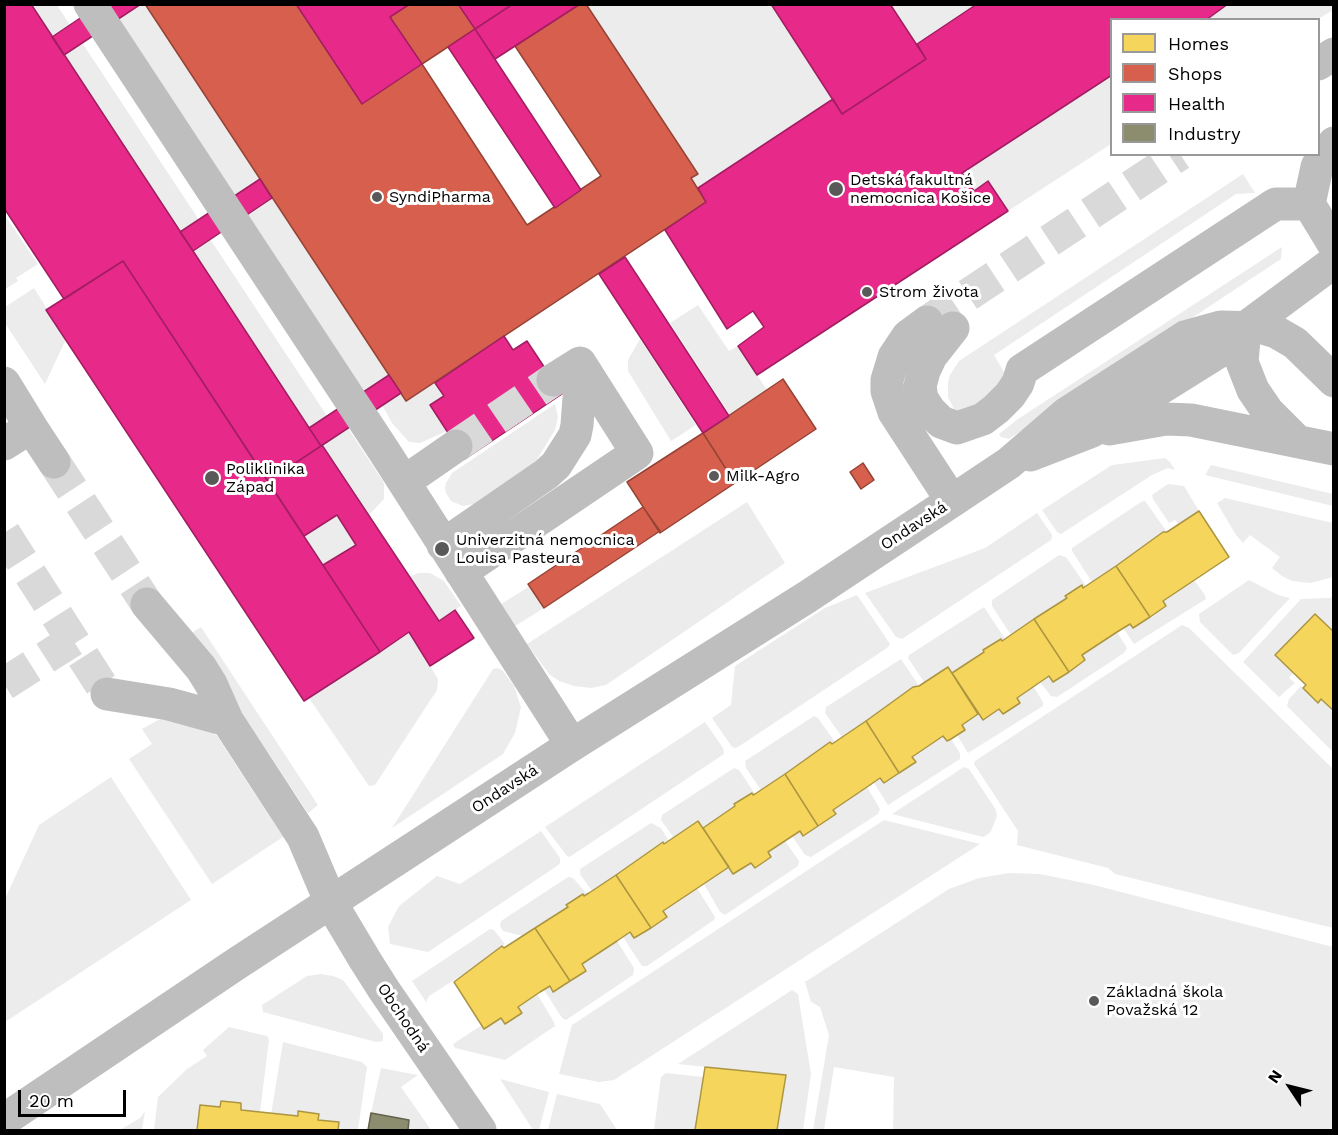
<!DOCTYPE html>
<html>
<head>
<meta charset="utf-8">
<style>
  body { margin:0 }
  #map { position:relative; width:1338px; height:1135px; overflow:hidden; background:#fff; font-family:"Work Sans",sans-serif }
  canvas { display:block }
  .frame { position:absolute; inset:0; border:6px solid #000; pointer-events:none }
  .legend { position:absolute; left:1110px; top:18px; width:210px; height:138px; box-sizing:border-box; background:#fff; border:2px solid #999; margin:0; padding:8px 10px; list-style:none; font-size:18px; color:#000 }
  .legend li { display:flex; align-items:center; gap:12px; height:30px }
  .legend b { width:30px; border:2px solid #999 }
  .north { position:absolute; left:1260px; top:1057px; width:60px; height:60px; -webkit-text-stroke:4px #fff; paint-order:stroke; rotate:305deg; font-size:16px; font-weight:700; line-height:24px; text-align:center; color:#000 }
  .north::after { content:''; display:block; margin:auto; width:21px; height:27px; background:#000; clip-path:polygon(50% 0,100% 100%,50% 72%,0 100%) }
  .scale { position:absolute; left:18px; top:1090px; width:108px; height:27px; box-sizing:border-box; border:3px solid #000; border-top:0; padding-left:8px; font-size:18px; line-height:21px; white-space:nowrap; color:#000; -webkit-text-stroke:4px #fff; paint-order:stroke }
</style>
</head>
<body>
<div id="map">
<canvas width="1338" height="1135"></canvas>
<div class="frame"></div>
<ul class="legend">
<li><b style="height:16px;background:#f6d55c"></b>Homes</li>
<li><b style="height:16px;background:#d6604d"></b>Shops</li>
<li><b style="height:16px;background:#e7298a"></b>Health</li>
<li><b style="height:16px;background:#8c8c6e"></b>Industry</li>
</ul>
<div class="north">N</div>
<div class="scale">20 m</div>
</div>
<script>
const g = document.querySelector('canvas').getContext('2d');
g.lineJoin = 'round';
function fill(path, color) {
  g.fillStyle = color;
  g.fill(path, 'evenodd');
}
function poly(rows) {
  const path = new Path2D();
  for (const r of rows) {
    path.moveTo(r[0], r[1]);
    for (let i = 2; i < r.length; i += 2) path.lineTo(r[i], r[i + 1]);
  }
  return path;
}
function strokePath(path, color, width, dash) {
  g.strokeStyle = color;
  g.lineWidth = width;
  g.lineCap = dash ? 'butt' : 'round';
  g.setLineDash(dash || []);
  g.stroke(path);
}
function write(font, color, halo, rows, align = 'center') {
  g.font = font + ' "Work Sans",sans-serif';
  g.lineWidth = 6;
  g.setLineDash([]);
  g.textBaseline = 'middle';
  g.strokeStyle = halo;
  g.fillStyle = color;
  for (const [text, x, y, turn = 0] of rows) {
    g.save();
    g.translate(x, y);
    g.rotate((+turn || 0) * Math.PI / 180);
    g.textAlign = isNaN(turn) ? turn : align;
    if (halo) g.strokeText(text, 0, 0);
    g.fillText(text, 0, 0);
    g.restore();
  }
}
fill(poly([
  [31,5,57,5,70,25,52,37],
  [141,5,145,5,260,179,235,196,119,20],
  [586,5,771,5,833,99,698,188,691,178,698,174],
  [890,5,977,5,917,44],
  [1228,5,1333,5,1333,10,1318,19,1206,20],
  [83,44,199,220,180,232,64,55],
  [1111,75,1111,144,1008,211,988,181,974,191,962,173],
  [1243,174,1255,193,1236,194,994,355,1004,372,1005,380,999,392,959,413,954,409,948,397,948,383,950,375,959,361],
  [272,198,389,375,363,392,247,214],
  [4,214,38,264,16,278,18,281,5,289],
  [210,239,327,416,309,428,193,251],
  [1282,247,1281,259,1009,439,1001,437,999,434,1018,419],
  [34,288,66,339,45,384,5,323,5,307],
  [698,305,729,351,738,346,767,390,730,415,670,323],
  [640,339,696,425,671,441,628,371,628,360],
  [435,383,444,396,430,406,447,431,420,443,409,442,392,423,382,405,401,393,407,401],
  [555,404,558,417,555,430,536,461,474,504,463,506,451,501,446,493,445,488,446,483,452,473],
  [348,428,384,483,384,499,369,515,322,445],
  [1165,458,1170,462,1175,470,1168,468,1152,475,1061,534,1057,532,1042,510,1112,465],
  [1211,465,1333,494,1333,506,1205,475],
  [1168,484,1184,486,1199,511,1178,524,1175,520,1169,523,1153,499,1152,495],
  [1225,498,1333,523,1333,577,1311,583,1292,581,1282,576,1272,568,1280,557,1250,535,1243,543,1236,535,1217,503],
  [1145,501,1167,532,1163,532,1146,544,1146,546,1092,582,1072,551,1072,548,1141,502],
  [747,502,785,563,606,685,591,688,574,686,559,681,549,674,527,644],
  [1037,513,1052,535,1051,540,902,639,896,637,865,593,985,548],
  [337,515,356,545,323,565,304,536],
  [1059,555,1066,557,1086,586,1083,588,1081,585,1065,595,1067,598,1011,635,992,606,992,600],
  [418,573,430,573,444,581,461,606,439,621,409,577],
  [1194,580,1205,595,1206,599,1134,644,1123,628,1130,624,1134,628,1166,607,1163,601],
  [1249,580,1278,595,1290,598,1239,653,1233,655,1200,622,1199,614],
  [530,586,544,608,515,626,501,604],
  [857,595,888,641,890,644,887,648,741,745,736,748,732,747,712,718,731,705,735,666,825,608],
  [1333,596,1333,632,1275,655,1293,673,1289,678,1295,683,1279,697,1243,662,1301,599,1330,598],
  [984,607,1005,639,1002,641,1000,639,952,673,947,667,924,682,908,658,909,655],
  [1182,625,1189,628,1333,769,1333,928,1115,874,1108,868,1017,845,1018,831,974,764,975,761],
  [201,627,318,805,308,813,190,634],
  [409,632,438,679,437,690,375,785,369,786,309,698],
  [1117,632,1127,648,1124,653,1057,697,1051,696,1040,682,1049,676,1053,682,1069,672,1085,660,1082,655],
  [901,659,919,686,913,687,897,698,898,700,842,737,825,713,826,707],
  [498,668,503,671,514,686,521,707,515,733,503,754,392,828,493,669],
  [1033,686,1043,702,1043,706,968,753,957,735,962,725,978,714,983,720,999,709,1003,714,1020,703,1017,698],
  [1301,686,1318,702,1321,699,1333,711,1333,752,1287,706,1289,699],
  [814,716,818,718,835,742,832,744,830,742,761,790,746,768,745,761],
  [178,717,198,722,217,736,283,837,212,884,129,759,152,744,142,729,158,720],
  [705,722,723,748,724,754,571,856,568,857,567,856,545,827],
  [943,736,947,741,951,739,960,753,960,759,888,805,874,783,880,778,884,783,899,773,916,762,912,757],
  [964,767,969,769,996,810,997,816,991,831,987,835,983,837,892,814],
  [734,768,739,770,755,794,753,795,751,793,734,804,735,806,703,828,698,822,674,838,661,820,662,815],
  [111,777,191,900,5,1022,5,899,39,825],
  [867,787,880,809,878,814,811,857,805,855,792,836,800,831,803,836,818,826,835,814,833,810],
  [884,820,980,844,614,1080,599,1082,559,1074,572,1025],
  [651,823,661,828,669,841,664,844,662,842,592,891,580,874,580,869],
  [541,831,560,858,560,863,557,866,428,952,390,944,388,927,399,906,437,876,460,884],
  [785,841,799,861,798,866,725,915,720,912,704,884,729,867,733,874,751,863,755,868,771,857,768,852],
  [1009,873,1040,874,1094,885,1333,947,1333,1130,893,1130,894,1077,834,1067,824,1130,813,1130,829,1035,820,1007,811,1002,805,982,949,889,979,878],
  [568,877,573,878,587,894,584,896,582,895,566,904,568,907,523,936,503,931,500,926,501,921],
  [697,888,715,917,714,920,647,966,642,966,623,937,630,932,634,938,666,917,663,911],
  [490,929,494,930,505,944,486,957,487,959,429,996,426,1002,412,981],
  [617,941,634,968,633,975,566,1020,562,1018,544,990,550,986,554,992,586,971,582,964],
  [321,974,333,976,343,980,383,1034,383,1041,376,1042,263,1012,262,1005,307,976],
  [792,990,798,994,811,1074,803,1130,777,1130,786,1075,678,1064],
  [537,994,554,1022,555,1026,505,1060,455,1048,453,1044,482,1025,501,1018,505,1024,522,1013,518,1007],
  [229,1027,267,1036,269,1040,260,1112,241,1110,241,1103,221,1101,220,1107,200,1105,197,1130,154,1130,158,1097,187,1069,207,1056,203,1050],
  [283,1042,362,1062,367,1067,358,1130,338,1130,339,1123,318,1120,318,1114,299,1111,298,1116,271,1114],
  [381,1068,418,1075,401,1087,431,1130,408,1130,409,1120,371,1113],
  [666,1073,703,1077,695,1130,654,1130,661,1077],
  [500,1079,549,1092,539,1130,533,1130],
  [557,1094,600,1104,617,1130,548,1130],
  [145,1111,142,1130,120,1130,140,1118]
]), '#ececec');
const homes = poly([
  [1199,511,1229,557,1163,601,1166,606,1150,617,1116,566,1163,532,1167,532,1199,511],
  [1116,566,1150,617,1133,628,1130,624,1117,632,1082,655,1085,660,1069,672,1034,619,1067,598,1065,596,1082,585,1083,588,1116,566],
  [1315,614,1334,632,1334,711,1321,699,1318,703,1303,688,1306,685,1275,655,1315,614],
  [1034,619,1069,672,1053,682,1049,676,1017,698,1020,703,1003,714,999,709,983,720,952,673,984,652,983,650,1001,639,1002,641,1005,639,1034,619],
  [948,667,978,714,962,725,965,730,951,739,947,741,943,736,912,757,916,762,899,773,866,721,913,687,919,686,948,667],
  [866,721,899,773,884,783,880,778,867,787,833,810,836,814,818,826,785,774,830,742,832,744,866,721],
  [785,774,818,826,803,836,800,831,768,852,771,857,755,868,751,863,733,874,703,828,735,806,734,804,752,793,753,795,755,794,785,774],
  [698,821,729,867,663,911,667,917,651,928,616,875,663,842,664,844,698,821],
  [616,875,651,928,634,938,630,932,617,941,582,964,586,971,570,981,535,928,568,907,566,905,583,894,584,896,589,893,616,875],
  [535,928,570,981,553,992,550,986,540,992,518,1007,522,1013,505,1024,501,1018,484,1029,454,982,502,946,504,948,535,928],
  [705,1067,786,1075,777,1130,695,1130,705,1067],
  [221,1101,241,1103,241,1110,298,1116,298,1111,319,1114,318,1120,339,1122,338,1130,197,1130,200,1105,220,1107,221,1101]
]);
fill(homes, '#f6d55c');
strokePath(homes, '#ac9540', 1.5);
const shops = poly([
  [145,4,513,4,422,64,527,225,601,176,515,46,580,4,586,4,698,174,691,178,706,202,406,401,145,4],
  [783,379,816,429,735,483,703,433,783,379],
  [703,433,735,483,660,533,627,482,703,433],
  [863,463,874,480,861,489,850,472,863,463],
  [643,507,660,531,544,608,528,584,643,507]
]);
fill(shops, '#d6604d');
strokePath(shops, '#964336', 1.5);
const health = poly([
  [4,4,31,4,321,446,268,481,123,261,64,299,4,208,4,4],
  [101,4,141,4,64,55,52,37,101,4],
  [296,4,410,4,390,17,422,64,362,104,296,4],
  [458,4,513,4,475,29,458,4],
  [513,4,537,5,580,4,495,59,475,29,513,4],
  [771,4,890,4,926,59,842,114,771,4],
  [977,4,1228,4,1206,20,1112,20,1112,75,962,173,974,191,988,181,1008,211,757,375,738,346,764,327,753,311,727,329,665,230,706,202,698,188,833,99,842,114,926,59,917,44,977,4],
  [475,29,581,190,555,208,448,47,475,29],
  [260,179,272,198,193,251,180,232,260,179],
  [625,257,729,416,703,433,599,274,625,257],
  [123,261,380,652,304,701,46,310,123,261],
  [504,336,513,350,527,341,562,394,465,459,430,405,444,396,435,383,504,336],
  [389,375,401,393,321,446,309,428,389,375],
  [322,445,439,621,455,610,474,638,430,666,409,632,380,652,323,565,356,545,337,515,304,536,268,481,322,445]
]);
fill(health, '#e7298a');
strokePath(health, '#a21d61', 1.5);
const industry = poly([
  [371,1113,409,1120,408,1130,368,1130,371,1113]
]);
fill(industry, '#8c8c6e');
strokePath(industry, '#62624d', 1.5);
strokePath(poly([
  [927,322,1180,154],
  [456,446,553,380],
  [54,462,147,604],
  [4,533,107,694],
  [4,684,73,640]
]), '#d9d9d9', 33, [33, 16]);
strokePath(poly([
  [90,4,384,451,572,745],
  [1318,64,1334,54],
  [1334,143,1322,157,1317,167,1309,204,1334,245],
  [927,322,908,336,894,357,887,380,887,391,894,412,952,501],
  [953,328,931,356,924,371,920,386,922,399,930,411,941,422,957,428,983,419,996,409,1010,395,1018,383,1022,370,1271,207,1276,204,1309,204],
  [1245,328,1242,362,1253,390,1268,412,1297,441],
  [4,383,31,427],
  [1109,429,1166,419,1191,420,1334,449],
  [4,444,31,427,54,462],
  [1030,455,1092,431,1228,346,1245,328,1334,262],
  [404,482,456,446],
  [443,545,546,474,556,465,575,435,577,425,579,398],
  [461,572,637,453,580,363,553,380],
  [147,604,201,668,211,684,227,720,303,837,331,903,365,960,384,990,480,1130],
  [107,694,169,704,227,720],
  [4,1120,236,964,572,745,807,597,952,501,1009,463,1067,413,1185,337,1221,327,1263,328,1276,332,1295,343,1334,381]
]), '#bebebe', 33);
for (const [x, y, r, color] of [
  [836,189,8,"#595959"],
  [377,197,6,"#595959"],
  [867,292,6,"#595959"],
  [714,476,6,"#595959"],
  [212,478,8,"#595959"],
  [442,549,8,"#595959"],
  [1094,1001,6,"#595959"]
]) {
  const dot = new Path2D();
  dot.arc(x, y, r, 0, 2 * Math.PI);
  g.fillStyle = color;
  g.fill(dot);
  strokePath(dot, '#fff', 2);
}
write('16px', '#000', '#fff', [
  ["Detská fakultná",850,180],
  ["nemocnica Košice",850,198],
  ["SyndiPharma",389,197],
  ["Strom života",879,292],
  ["Poliklinika",226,469],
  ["Západ",226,487],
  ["Milk-Agro",726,476],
  ["Univerzitná nemocnica",456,540],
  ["Louisa Pasteura",456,558],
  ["Základná škola",1106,992],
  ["Považská 12",1106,1010]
], 'left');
write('16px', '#000', '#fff', [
  ["Ondavská",914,526,-33],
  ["Ondavská",505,789,-33],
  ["Obchodná",403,1018,56]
]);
</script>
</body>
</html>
